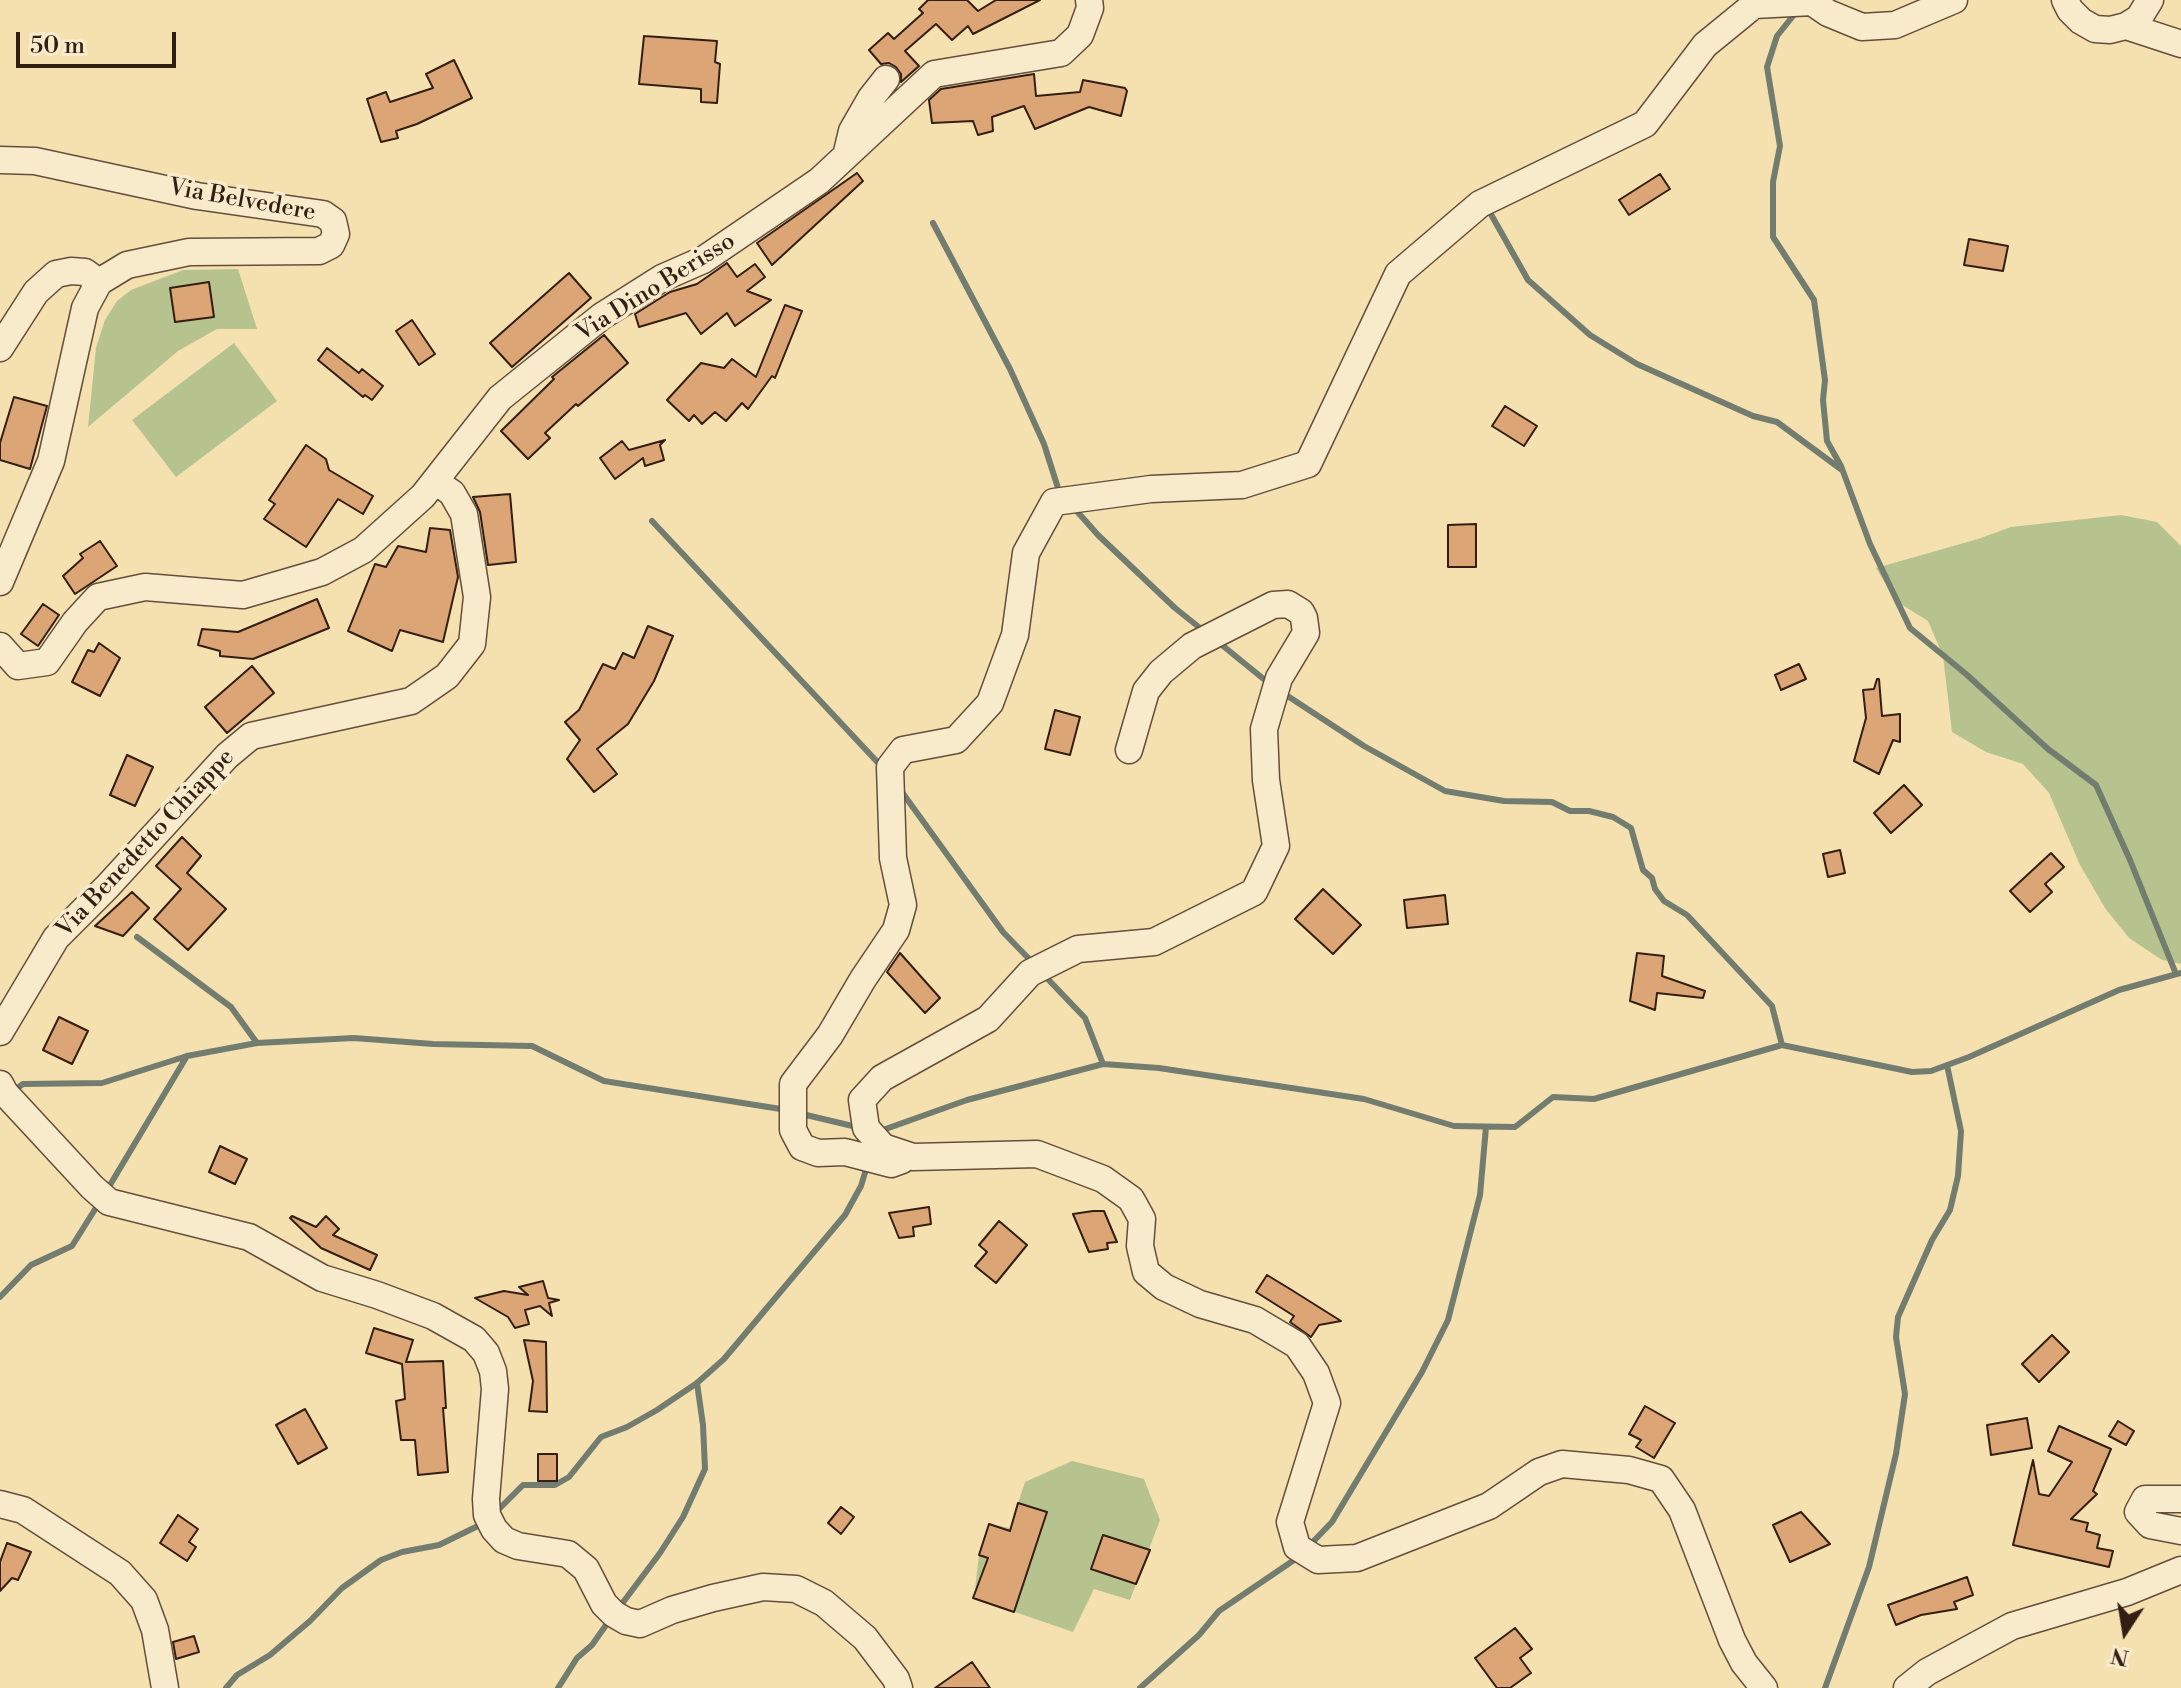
<!DOCTYPE html>
<html>
<head>
<meta charset="utf-8">
<style>
  body { margin:0 }
  #map { position:relative; width:2181px; height:1688px; overflow:hidden; background:#f5e0b0; font-family:"Libre Bodoni",serif }
  canvas { display:block }
  .north { position:absolute; left:2085px; top:1592px; width:80px; height:80px; -webkit-text-stroke:6px #f8ebcc; paint-order:stroke; rotate:192deg; font-size:22px; font-weight:700; line-height:32px; text-align:center; color:#331e14 }
  .north::after { content:''; display:block; margin:auto; width:28px; height:36px; background:#331e14; clip-path:polygon(50% 0,100% 100%,50% 72%,0 100%) }
  .scale { position:absolute; left:16px; top:32px; width:160px; height:36px; box-sizing:border-box; border:4px solid #331e14; border-top:0; padding-left:10px; font-size:24px; line-height:28px; white-space:nowrap; color:#331e14; -webkit-text-stroke:6px #f8ebcc; paint-order:stroke }
</style>
</head>
<body>
<div id="map">
<canvas width="2181" height="1688"></canvas>
<div class="north">N</div>
<div class="scale">50 m</div>
</div>
<script>
const g = document.querySelector('canvas').getContext('2d');
g.lineJoin = 'round';
function fill(path, color) {
  g.fillStyle = color;
  g.fill(path, 'evenodd');
}
function poly(rows) {
  const path = new Path2D();
  for (const r of rows) {
    path.moveTo(r[0], r[1]);
    for (let i = 2; i < r.length; i += 2) path.lineTo(r[i], r[i + 1]);
  }
  return path;
}
function strokePath(path, color, width, dash) {
  g.strokeStyle = color;
  g.lineWidth = width;
  g.lineCap = dash ? 'butt' : 'round';
  g.setLineDash(dash || []);
  g.stroke(path);
}
function write(font, color, halo, rows, align = 'center') {
  g.font = font + ' "Libre Bodoni",serif';
  g.lineWidth = 7;
  g.setLineDash([]);
  g.textBaseline = 'middle';
  g.strokeStyle = halo;
  g.fillStyle = color;
  for (const [text, x, y, turn = 0] of rows) {
    g.save();
    g.translate(x, y);
    g.rotate((+turn || 0) * Math.PI / 180);
    g.textAlign = isNaN(turn) ? turn : align;
    if (halo) g.strokeText(text, 0, 0);
    g.fillText(text, 0, 0);
    g.restore();
  }
}
fill(poly([
  [238,269,257,329,217,329,178,351,88,427,96,348,105,320,117,301,131,290,183,270],
  [234,343,277,401,176,477,132,420],
  [2121,515,2157,522,2181,546,2181,964,2162,960,2129,938,2105,908,2080,865,2049,793,2023,764,1986,752,1952,732,1943,656,1928,621,1896,601,1876,568,1978,539,2011,527],
  [1072,1461,1144,1479,1160,1520,1130,1600,1094,1589,1073,1632,974,1598,979,1555,989,1524,1010,1528,1025,1482]
]), '#b7c38f');
strokePath(poly([
  [1797,11,1777,36,1767,67,1780,146,1773,182,1773,237,1814,300,1825,380,1823,400,1827,441,1841,466,1870,544,1910,628,1966,674,2048,749,2096,785,2130,860,2176,974],
  [1488,209,1528,280,1590,335,1637,364,1753,416,1777,422,1842,470],
  [933,223,1010,369,1044,444,1058,488,1062,493],
  [1074,508,1098,535,1175,608,1205,632],
  [652,521,882,767],
  [1217,641,1271,685],
  [1283,693,1364,746,1445,791,1504,801,1552,802,1570,811,1589,811,1613,817,1631,828,1643,870,1652,878,1655,889,1664,901,1687,915,1772,1006,1782,1045],
  [899,788,1003,932,1033,963],
  [137,937,231,1007,257,1043],
  [1043,974,1085,1018,1103,1064],
  [13,1091,23,1084,102,1083,187,1056,257,1043,354,1038,433,1044,532,1046,604,1081,787,1110],
  [802,1114,861,1128],
  [880,1131,967,1100,1103,1064,1159,1068,1364,1099,1454,1126,1515,1127,1553,1097,1594,1099,1782,1045,1912,1072,1931,1071,1969,1057,2119,990,2181,973],
  [107,1190,187,1056],
  [0,1297,31,1265,72,1246,99,1203],
  [495,1513,523,1485,555,1485,569,1477,601,1437,627,1427,657,1410,697,1383,724,1359,845,1215,861,1186,867,1166],
  [1307,1548,1332,1522,1422,1372,1448,1320,1480,1195,1486,1127],
  [618,1609,660,1553,683,1517,705,1469,703,1425,697,1383],
  [226,1688,237,1675,270,1655,310,1621,342,1588,381,1560,402,1552,439,1545,484,1523],
  [558,1688,577,1658,592,1645,611,1618],
  [1140,1688,1199,1635,1219,1611,1300,1556],
  [1825,1688,1869,1567,1896,1454,1905,1394,1896,1337,1898,1317,1932,1240,1950,1210,1958,1176,1961,1131,1947,1065]
]), '#727d70', 6);
const building = poly([
  [928,0,967,0,978,11,996,0,1040,0,973,34,968,26,952,40,936,24,905,51,919,66,901,82,901,74,896,67,889,63,881,64,869,50,888,33,894,39,923,13,919,9,928,0],
  [644,36,717,41,715,62,720,64,717,103,701,102,701,89,639,84,644,36],
  [454,60,472,98,417,124,396,131,398,138,381,142,367,99,386,92,390,102,433,88,426,74,454,60],
  [1034,74,1036,96,1080,92,1083,80,1125,88,1127,91,1121,116,1089,107,1035,129,1024,106,992,117,993,131,978,135,973,121,932,123,929,100,941,89,1034,74],
  [857,173,863,181,772,265,757,243,857,173],
  [1660,174,1670,189,1629,215,1619,200,1660,174],
  [1969,239,2008,246,2003,271,1964,265,1969,239],
  [727,263,737,277,755,264,765,277,747,291,771,300,735,326,727,313,701,334,686,313,639,327,635,314,670,292,697,284,727,263],
  [569,273,591,298,512,367,490,343,569,273],
  [209,282,214,317,175,322,170,288,209,282],
  [785,305,802,311,775,378,772,376,748,409,742,403,726,421,715,412,702,424,694,415,689,421,667,400,701,363,724,368,732,359,756,377,785,305],
  [412,320,435,354,419,365,396,331,412,320],
  [604,335,628,363,578,406,576,404,545,433,550,438,528,459,501,431,554,379,552,377,604,335],
  [327,348,359,373,362,369,383,386,372,400,365,395,363,397,318,360,327,348],
  [14,397,47,406,30,469,0,460,0,443,14,397],
  [1505,406,1537,426,1524,446,1492,426,1505,406],
  [665,440,660,445,664,460,645,466,643,458,615,479,600,458,622,441,629,450,665,440],
  [306,445,326,459,329,470,373,496,363,514,338,499,306,547,264,519,275,504,269,500,306,445],
  [510,494,516,562,488,565,480,512,473,497,510,494],
  [1476,524,1476,567,1448,567,1448,525,1476,524],
  [430,528,450,530,458,577,443,642,400,630,392,651,348,631,375,564,386,567,398,546,426,552,430,528],
  [100,541,117,566,75,594,63,576,83,558,80,554,100,541],
  [317,599,329,628,253,659,220,656,220,651,198,645,202,629,238,632,317,599],
  [43,604,59,615,38,646,21,634,43,604],
  [648,626,673,636,654,681,628,724,597,749,617,774,594,792,567,759,580,740,565,722,579,710,603,664,615,669,623,653,634,658,648,626],
  [99,643,120,658,100,696,72,682,88,650,94,652,99,643],
  [1799,664,1806,679,1781,690,1775,675,1799,664],
  [252,666,274,693,227,733,205,707,252,666],
  [1877,679,1879,679,1882,716,1900,714,1900,742,1893,740,1879,774,1854,761,1866,718,1863,690,1874,689,1877,679],
  [1055,710,1080,717,1070,755,1045,749,1055,710],
  [127,755,153,767,135,806,110,795,127,755],
  [1904,785,1922,805,1891,833,1874,813,1904,785],
  [182,837,201,856,187,873,226,909,188,950,154,919,181,889,156,866,182,837],
  [1840,850,1845,873,1828,877,1823,854,1840,850],
  [2051,853,2064,867,2045,884,2052,892,2030,912,2010,891,2051,853],
  [1323,889,1361,925,1333,954,1295,919,1323,889],
  [132,892,149,908,123,936,95,926,132,892],
  [1445,895,1448,924,1407,928,1404,900,1445,895],
  [900,953,940,998,925,1013,887,972,900,953],
  [1637,953,1664,956,1662,976,1705,991,1703,998,1657,993,1655,1010,1630,1001,1637,953],
  [59,1017,88,1031,72,1064,43,1050,59,1017],
  [220,1146,247,1159,235,1184,209,1172,220,1146],
  [929,1207,931,1224,913,1227,914,1236,899,1238,889,1213,929,1207],
  [1093,1211,1104,1211,1117,1242,1107,1243,1108,1249,1089,1252,1073,1214,1093,1211],
  [292,1216,316,1227,326,1216,339,1229,333,1235,377,1255,370,1270,321,1248,290,1218,292,1216],
  [999,1221,1027,1245,996,1283,975,1266,987,1252,979,1245,999,1221],
  [1267,1275,1290,1289,1341,1321,1319,1325,1311,1337,1290,1322,1294,1316,1256,1292,1267,1275],
  [543,1281,548,1298,559,1300,549,1303,552,1316,540,1306,525,1310,529,1324,515,1328,508,1317,475,1298,504,1291,528,1295,519,1287,543,1281],
  [374,1328,413,1340,406,1362,443,1361,446,1408,443,1408,448,1472,418,1475,415,1440,401,1440,396,1401,405,1399,402,1364,366,1353,374,1328],
  [2052,1335,2069,1352,2039,1382,2022,1364,2052,1335],
  [524,1340,546,1342,547,1412,529,1411,533,1381,524,1340],
  [1645,1406,1675,1423,1654,1458,1636,1447,1641,1440,1629,1434,1645,1406],
  [305,1409,327,1448,298,1464,276,1425,305,1409],
  [2027,1418,2032,1448,1991,1455,1987,1425,2027,1418],
  [2118,1421,2134,1431,2126,1445,2109,1436,2118,1421],
  [2059,1426,2111,1449,2093,1491,2097,1494,2071,1519,2088,1523,2086,1531,2100,1535,2097,1548,2113,1551,2109,1567,2013,1545,2033,1460,2039,1494,2049,1496,2072,1462,2048,1451,2059,1426],
  [538,1454,557,1454,557,1481,538,1481,538,1454],
  [1018,1503,1047,1512,1014,1612,973,1598,988,1558,979,1555,989,1524,1010,1531,1018,1503],
  [841,1507,854,1517,841,1534,828,1523,841,1507],
  [1801,1512,1830,1544,1790,1562,1773,1525,1801,1512],
  [178,1515,198,1529,189,1542,196,1547,187,1561,160,1543,178,1515],
  [1103,1535,1150,1550,1136,1584,1091,1569,1103,1535],
  [7,1543,31,1552,18,1580,12,1578,0,1591,0,1562,7,1543],
  [1967,1577,1973,1595,1954,1602,1957,1609,1921,1615,1896,1625,1888,1605,1967,1577],
  [1515,1628,1532,1649,1520,1658,1531,1673,1510,1688,1497,1688,1475,1658,1515,1628],
  [194,1636,199,1652,176,1659,173,1642,194,1636],
  [972,1662,990,1688,935,1688,972,1662]
]);
fill(building, '#dca576');
strokePath(building, '#331e14', 2);
const minor = poly([
  [2065,0,2070,10,2081,21,2095,29,2110,30,2126,26,2139,18,2150,0],
  [2126,26,2181,44],
  [847,152,852,131,871,98,886,79],
  [0,160,35,161,197,196,323,214,333,221,336,234,331,245,319,251,189,252,127,265,99,282,85,308,51,461,0,582],
  [0,348,36,292,56,274,71,271,85,272,99,282],
  [0,646,18,666,47,662,75,622,98,597,145,587,243,595,322,572,363,550,423,496,500,398,602,316,662,278,703,260,819,181,934,74,1061,53,1080,35,1090,8,1089,0],
  [1129,750,1146,691,1161,672,1192,646,1273,605,1288,604,1301,612,1304,618,1306,633,1279,678,1264,729,1266,780,1276,846,1254,892,1154,942,1078,949,1030,973,988,1019,882,1078,862,1100,866,1128,883,1147,913,1157,1037,1154,1103,1179,1131,1199,1142,1219,1140,1246,1146,1272,1164,1287,1200,1304,1255,1320,1297,1345,1316,1373,1327,1403,1290,1522,1297,1547,1318,1560,1357,1558,1489,1506,1539,1472,1562,1464,1629,1470,1661,1479,1682,1510,1732,1640,1744,1663,1764,1688],
  [0,1032,56,938,107,887,227,756,251,736,411,701,447,676,472,644,477,597,464,514,452,493,435,481],
  [0,1084,5,1093,92,1187,109,1202,249,1237,322,1278,377,1295,433,1316,474,1339,486,1353,493,1371,495,1389,486,1499,487,1515,494,1529,504,1540,518,1546,568,1554,586,1569,604,1604,614,1614,626,1621,640,1624,672,1610,713,1598,763,1587,796,1589,824,1603,865,1638,896,1679,899,1688],
  [902,1160,891,1164,845,1152,818,1153,802,1147,793,1130,793,1084,830,1035,863,979,896,930,903,905,893,858,890,767,903,750,956,740,990,703,1015,635,1026,553,1054,502,1151,489,1242,485,1308,464,1398,274,1480,204,1645,124,1705,45,1754,5,1812,2,1828,13,1862,27,1895,25,1954,0],
  [2181,1499,2145,1499,2138,1512,2150,1525,2181,1531],
  [0,1504,23,1510,120,1573,144,1600,155,1630,165,1688],
  [1907,1688,1927,1672,2012,1626,2127,1592,2181,1570]
]);
strokePath(minor, '#644e3b', 29);
strokePath(minor, '#f8ebcc', 26);
write('24px', '#331e14', '#f8ebcc', [
  ["Via Belvedere",242,201,10],
  ["Via Dino Berisso",656,288,-32],
  ["Via Benedetto Chiappe",146,844,-47]
]);
</script>
</body>
</html>
